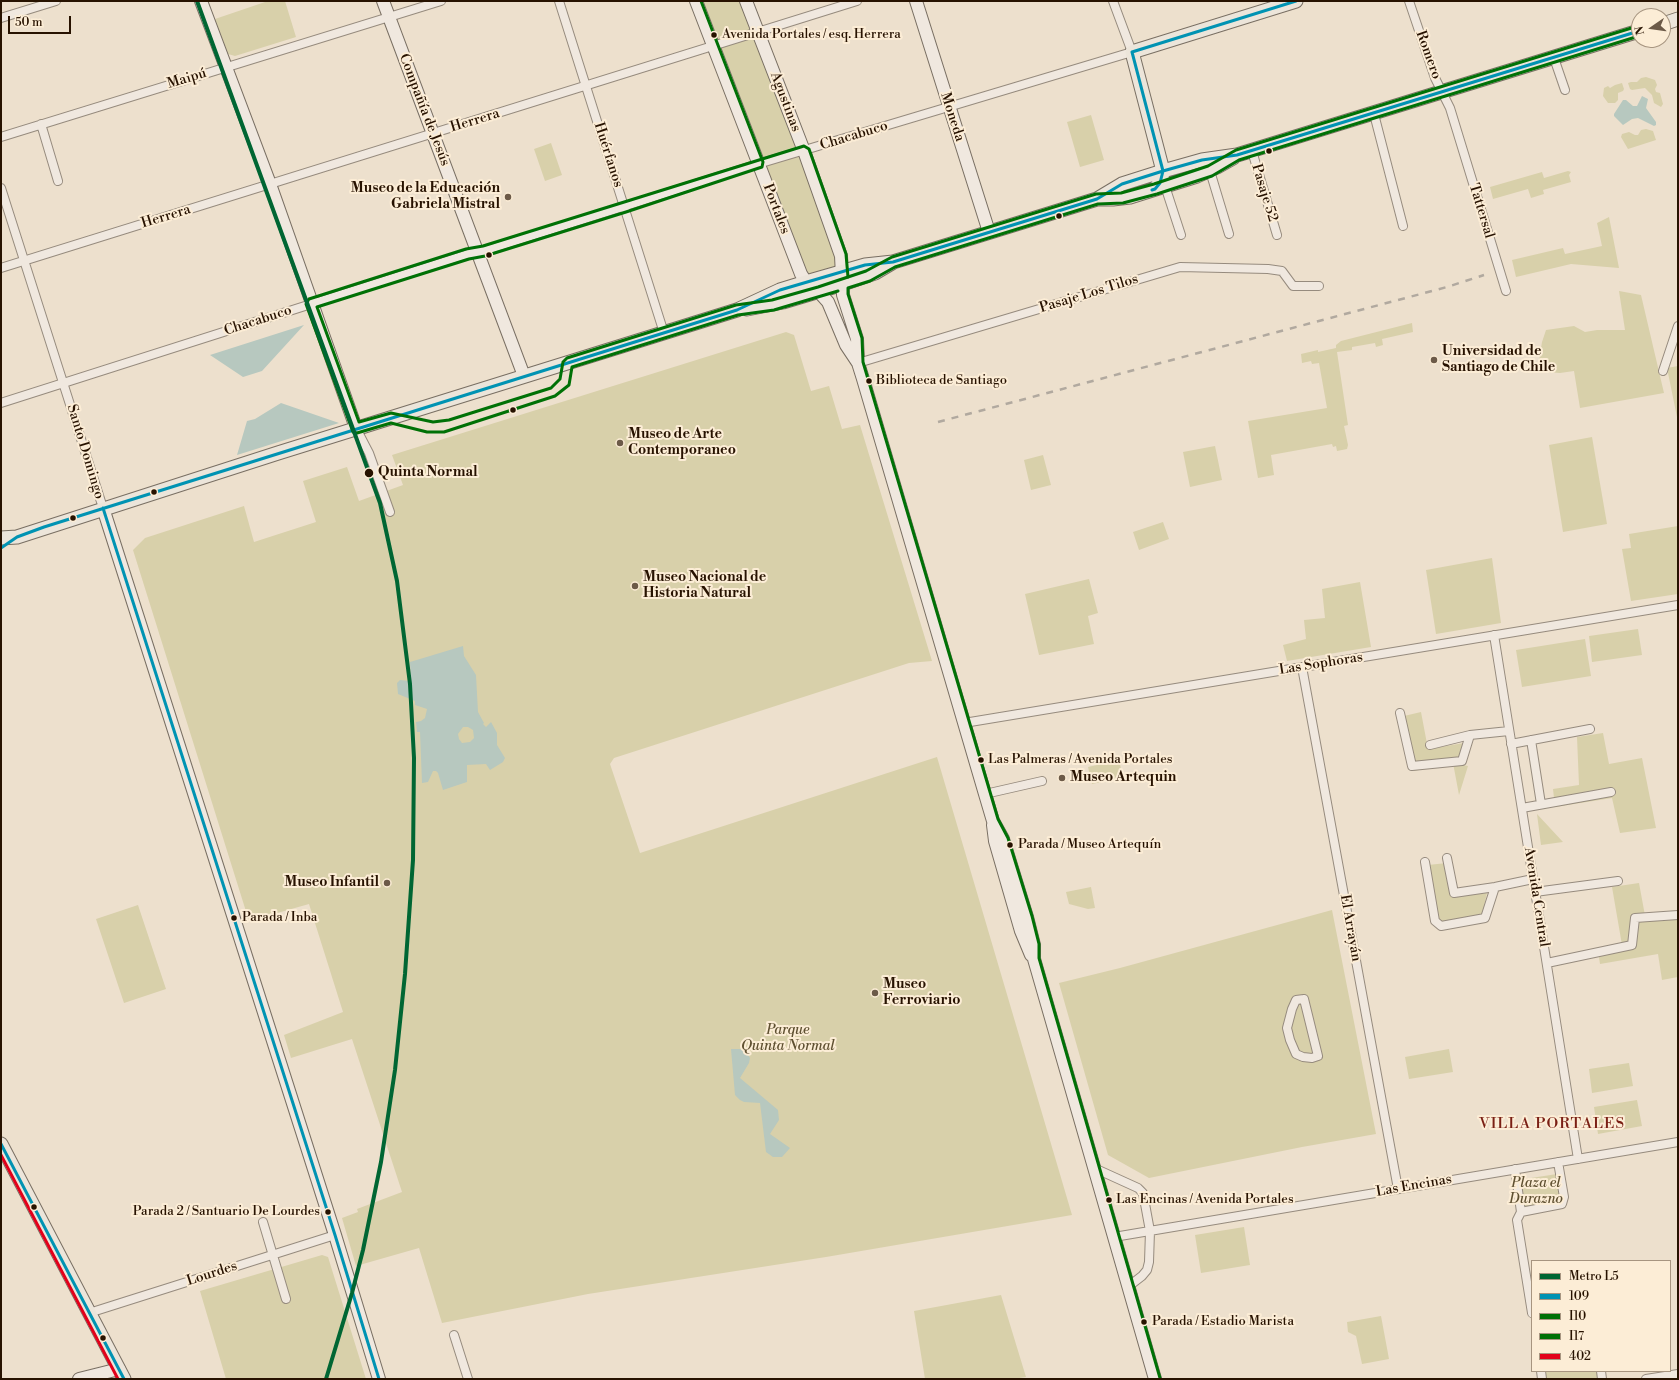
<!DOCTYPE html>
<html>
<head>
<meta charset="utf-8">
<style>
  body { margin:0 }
  #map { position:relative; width:1679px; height:1380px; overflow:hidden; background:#ede0cd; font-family:"Libre Bodoni",serif }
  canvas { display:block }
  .frame { position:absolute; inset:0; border:2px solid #271200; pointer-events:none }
  .legend { position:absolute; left:1531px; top:1260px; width:140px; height:112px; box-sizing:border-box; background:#fcedd6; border:1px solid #a79580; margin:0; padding:5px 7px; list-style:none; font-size:12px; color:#271200 }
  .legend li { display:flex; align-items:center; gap:8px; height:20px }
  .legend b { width:20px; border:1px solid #a79580 }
  .north { position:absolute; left:1631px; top:8px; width:40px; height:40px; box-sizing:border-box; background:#fcedd6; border:1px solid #a79580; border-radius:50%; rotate:257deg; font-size:11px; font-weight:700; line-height:16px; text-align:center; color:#271200 }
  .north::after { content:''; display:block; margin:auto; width:14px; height:18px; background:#6c5a48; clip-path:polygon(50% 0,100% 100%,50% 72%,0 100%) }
  .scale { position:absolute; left:8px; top:16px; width:63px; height:18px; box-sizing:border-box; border:2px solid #271200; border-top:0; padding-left:5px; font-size:12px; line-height:14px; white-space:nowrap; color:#271200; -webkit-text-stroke:3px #fcedd6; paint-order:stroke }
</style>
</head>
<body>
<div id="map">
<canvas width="1679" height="1380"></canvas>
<div class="frame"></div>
<ul class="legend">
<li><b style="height:5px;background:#063"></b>Metro L5</li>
<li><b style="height:5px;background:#0093b3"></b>109</li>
<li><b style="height:5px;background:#007106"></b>I10</li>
<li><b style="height:5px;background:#007106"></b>I17</li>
<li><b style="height:5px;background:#e2001a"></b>402</li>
</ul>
<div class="north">N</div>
<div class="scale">50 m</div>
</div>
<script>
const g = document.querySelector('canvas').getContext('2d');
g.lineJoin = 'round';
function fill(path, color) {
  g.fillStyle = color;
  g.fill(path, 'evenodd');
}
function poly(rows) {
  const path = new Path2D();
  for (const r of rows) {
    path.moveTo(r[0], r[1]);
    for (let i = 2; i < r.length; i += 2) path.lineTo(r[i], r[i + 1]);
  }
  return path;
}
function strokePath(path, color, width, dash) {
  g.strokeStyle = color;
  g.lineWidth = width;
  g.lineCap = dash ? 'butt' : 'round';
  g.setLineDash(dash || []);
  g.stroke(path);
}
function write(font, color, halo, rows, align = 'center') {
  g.font = font + ' "Libre Bodoni",serif';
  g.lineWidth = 4;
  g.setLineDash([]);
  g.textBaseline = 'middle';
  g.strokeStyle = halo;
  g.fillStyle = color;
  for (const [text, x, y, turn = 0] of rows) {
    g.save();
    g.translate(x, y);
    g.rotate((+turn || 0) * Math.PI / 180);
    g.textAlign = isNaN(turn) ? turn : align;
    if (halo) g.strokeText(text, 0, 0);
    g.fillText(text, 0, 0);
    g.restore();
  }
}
fill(poly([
  [268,1,285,1,296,37,235,56,228,54,215,19],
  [701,1,742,1,805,161,839,267,807,276],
  [1646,77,1655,80,1657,85,1655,89,1656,92,1660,93,1663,104,1661,107,1654,103,1652,95,1645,88,1632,90,1630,89,1628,83,1631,82,1637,82,1641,78],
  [1622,83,1624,89,1623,91,1618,93,1618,100,1615,103,1608,103,1603,96,1604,88,1608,86,1610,88,1615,85],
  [1091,115,1104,160,1080,167,1067,122],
  [1646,129,1653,131,1656,140,1628,149,1621,137,1622,134,1629,132,1635,135,1638,135,1641,130],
  [551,143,562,175,545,181,534,149],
  [1568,171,1571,172,1569,175,1571,182,1543,190,1544,194,1531,198,1528,189,1493,199,1490,187,1542,172,1544,178],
  [1609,217,1619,268,1571,264,1516,277,1512,260,1563,248,1565,254,1602,246,1597,223],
  [1619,291,1641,295,1664,393,1580,408,1574,371,1560,373,1548,372,1541,366,1539,361,1542,342,1546,330,1574,326,1585,332,1597,330,1625,330],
  [1412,323,1413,332,1382,339,1383,345,1376,347,1375,343,1352,347,1352,350,1337,352,1348,425,1344,426,1348,445,1347,449,1337,451,1336,446,1333,447,1332,444,1271,455,1274,475,1258,478,1248,421,1327,408,1319,363,1312,364,1311,361,1302,363,1301,354,1318,350,1318,352,1336,348,1336,345,1341,341],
  [786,332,794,335,811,391,829,386,842,429,860,425,932,661,909,663,614,758,610,764,640,853,937,757,1072,1215,826,1257,588,1294,442,1323,419,1248,356,1266,342,1218,358,1212,357,1209,402,1192,352,1039,291,1058,284,1035,343,1012,309,904,249,921,133,550,145,538,244,506,254,542,316,522,303,481,347,467,359,501,403,485,392,455],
  [1678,366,1678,422,1667,368],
  [1592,437,1607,524,1563,532,1549,445],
  [1215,446,1222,480,1190,487,1183,452],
  [1043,455,1051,485,1031,490,1024,460],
  [1163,522,1169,539,1139,550,1133,532],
  [1678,526,1678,594,1631,601,1622,549,1631,548,1629,534],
  [1492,558,1501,623,1436,634,1426,570],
  [1089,579,1098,613,1088,616,1094,644,1039,655,1025,594],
  [1360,582,1371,647,1287,661,1283,645,1306,639,1304,620,1325,618,1322,589],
  [1638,629,1642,655,1592,662,1589,636],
  [1585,639,1591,676,1522,687,1516,650],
  [1421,712,1428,749,1464,743,1463,765,1468,766,1459,795,1453,763,1414,771,1404,716],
  [1603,733,1609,764,1642,758,1656,828,1620,833,1612,798,1555,807,1553,789,1579,785,1577,737],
  [1119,760,1123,777,1092,784,1088,767],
  [1537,814,1563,842,1541,845],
  [1447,863,1453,897,1487,893,1482,915,1444,923,1437,918,1428,865],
  [1639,883,1646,921,1678,918,1678,977,1662,980,1658,954,1600,964,1598,951,1622,945,1612,887],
  [1091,887,1095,908,1088,909,1069,904,1066,892],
  [138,905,166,989,124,1003,96,919],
  [1332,910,1376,1134,1302,1147,1149,1178,1108,1155,1059,983,1120,968],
  [1449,1049,1453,1072,1409,1079,1405,1057],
  [1629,1063,1633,1086,1592,1093,1589,1069],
  [1637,1100,1642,1126,1598,1134,1594,1107],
  [1557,1174,1561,1197,1560,1204,1524,1209,1518,1180],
  [1244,1227,1250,1265,1201,1273,1195,1235],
  [322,1255,328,1257,366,1379,226,1379,200,1291],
  [1001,1295,1026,1377,1013,1379,925,1379,914,1311],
  [1381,1316,1389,1359,1362,1364,1356,1336,1348,1332,1347,1322],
  [1543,1371,1599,1371,1600,1378,1545,1379]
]), '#d8d0aa');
fill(poly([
  [1642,96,1648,99,1646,108,1656,122,1656,125,1654,126,1638,118,1632,119,1623,125,1614,116,1614,114,1623,100,1626,100,1633,106,1637,106],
  [304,325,262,371,243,377,210,355],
  [281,403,339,423,237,455,247,421,255,419],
  [463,646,464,656,476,675,478,712,484,723,483,724,486,727,491,722,497,733,497,745,505,758,503,762,490,770,486,764,467,765,467,782,443,790,438,773,436,771,433,771,428,782,422,783,420,732,417,732,416,722,421,721,425,718,427,709,415,705,415,701,398,694,397,683,400,680,409,681,410,687,411,687,410,662],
  [463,727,468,727,473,730,474,738,470,742,462,743,459,739,458,734],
  [731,1049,740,1049,747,1053,750,1058,749,1063,740,1078,778,1110,779,1120,770,1134,790,1148,782,1157,773,1157,766,1152,760,1103,744,1102,740,1100,735,1095]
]), '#b7c8bf');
const street = poly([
  [559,1,664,333],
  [1409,1,1435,78,1450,108,1506,291],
  [1,18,56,1],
  [1554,58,1565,90],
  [1374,114,1403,226],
  [41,124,58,181],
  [1,137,441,1],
  [1252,151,1277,235],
  [1210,171,1229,234],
  [1165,186,1181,235],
  [1,188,103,508],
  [1,268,857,1],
  [858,363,1180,267,1268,269,1282,271,1293,286,1319,286],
  [1663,371,1678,326],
  [1,403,468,254,484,251,758,164,1132,52,1113,1],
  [356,428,369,453,390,512],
  [1494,635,1578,1159],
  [1302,667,1398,1189],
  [1400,713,1412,766,1462,761,1470,735],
  [964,723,1678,605],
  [1531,740,1541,804],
  [1511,744,1590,729],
  [1430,745,1470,735,1509,731],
  [985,794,1042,781],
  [1522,808,1611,792],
  [1447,858,1454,893,1495,887,1533,879],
  [1425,862,1435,921,1441,926,1485,918,1495,887],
  [1535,892,1618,881],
  [1547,963,1632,945,1635,918,1678,915],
  [1304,999,1318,1056,1312,1058,1303,1057,1296,1054,1290,1040,1287,1028,1292,1009,1296,1000,1304,999],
  [1094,1168,1138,1188,1143,1193,1150,1231,1149,1262,1147,1270,1142,1276,1129,1286],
  [1515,1169,1521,1212,1517,1220,1532,1313],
  [1521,1212,1562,1204,1564,1197,1558,1162],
  [263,1222,286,1299],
  [1114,1237,1678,1142],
  [89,1313,335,1235],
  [454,1335,468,1379],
  [1541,1371,1542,1379],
  [1601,1371,1602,1379],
  [1646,1379,1678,1374]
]);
const secondary = poly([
  [201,1,270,184,356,428],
  [383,1,524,376],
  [696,1,801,274,806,282,819,292,828,302,846,345,858,363,863,379,985,794,993,821,1003,839,1027,917,1034,945,1034,959,1155,1379],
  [746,1,804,151,841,256,843,295,857,339,858,363],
  [916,1,989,232],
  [103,508,335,1235,379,1379],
  [993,825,995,841,1021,931,1031,955],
  [79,1379,119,1369]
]);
const primary = poly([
  [1663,24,1678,19],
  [1155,189,1162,179,1163,171,1132,52,1296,1],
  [1097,199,1113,199,1130,197,1197,176,1217,167,1233,158],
  [747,309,783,302,843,284,875,273,892,263],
  [1,538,17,537,278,453,737,310,780,290,806,282,865,265,893,262,1097,199,1122,184,1163,171,1202,160,1237,155,1639,31],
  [1,1144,124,1379]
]);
strokePath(street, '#968b7e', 10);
strokePath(secondary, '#796f63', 14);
strokePath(primary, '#796f63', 15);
strokePath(street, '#f0e8df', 8);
strokePath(secondary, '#f0e8df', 12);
strokePath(primary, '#ece5da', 13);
strokePath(poly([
  [938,422,1447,287,1484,275]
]), '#b1a99f', 2.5, [7, 7]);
strokePath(poly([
  [1152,190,1155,189,1160,183,1163,171,1132,52,1296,1],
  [103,508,335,1235,379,1379],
  [1,548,17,537,44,527,737,310,780,290,865,265,893,262,1097,199,1122,184,1163,171,1202,160,1237,155,1639,31],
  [1,1144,124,1379]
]), '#0093b3', 3);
strokePath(poly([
  [838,291,774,310,738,315,572,367,569,385,555,396,444,432,427,432,391,423,357,433,353,432,306,304,309,299,466,249,483,246,804,146,809,149,846,254,848,277],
  [1160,1378,1039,958,1039,944,1032,916,1008,838,998,819,863,362,862,338,848,294,848,288,870,281,895,267,1098,204,1123,203,1157,194,1212,176,1239,160,1639,36]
]), '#007106', 3);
strokePath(poly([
  [701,1,763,162,762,167,626,212,485,256,469,259,317,307,359,422,391,413,433,422,449,420,551,388,560,379,563,362,567,358,736,305,772,300,818,287,866,271,892,257,1096,194,1121,193,1154,184,1208,166,1236,150,1638,26]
]), '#007106', 3);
strokePath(poly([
  [1,1155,118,1379]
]), '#e2001a', 3);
strokePath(poly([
  [197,1,380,503,397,581,410,684,414,758,413,860,405,974,395,1070,381,1162,363,1250,352,1293,326,1379]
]), '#063', 4);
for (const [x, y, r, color] of [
  [714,35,3.5,"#271200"],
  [1269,151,3.5,"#271200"],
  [508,197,4,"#6c5a48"],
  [1059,216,3.5,"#271200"],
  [489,255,3.5,"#271200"],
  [1434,360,4,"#6c5a48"],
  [869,381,3.5,"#271200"],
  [513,410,3.5,"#271200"],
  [620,443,4,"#6c5a48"],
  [369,473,5,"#271200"],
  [154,492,3.5,"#271200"],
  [73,518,3.5,"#271200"],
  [635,586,4,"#6c5a48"],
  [981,760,3.5,"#271200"],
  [1062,778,4,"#6c5a48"],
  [1010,845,3.5,"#271200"],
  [387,883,4,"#6c5a48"],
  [234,918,3.5,"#271200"],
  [875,993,4,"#6c5a48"],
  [1109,1200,3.5,"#271200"],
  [34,1207,3.5,"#271200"],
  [328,1212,3.5,"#271200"],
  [1144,1322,3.5,"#271200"],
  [103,1338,3.5,"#271200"]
]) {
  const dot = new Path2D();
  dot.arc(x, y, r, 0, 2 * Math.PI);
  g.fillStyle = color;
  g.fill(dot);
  strokePath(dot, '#fcedd6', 1.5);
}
write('13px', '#271200', '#fcedd6', [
  ["Avenida Portales / esq. Herrera",722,35],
  ["Biblioteca de Santiago",876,381],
  ["Las Palmeras / Avenida Portales",988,760],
  ["Parada / Museo Artequín",1018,845],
  ["Parada / Inba",242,918],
  ["Las Encinas / Avenida Portales",1116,1200],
  ["Parada 2 / Santuario De Lourdes",320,1212,"right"],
  ["Parada / Estadio Marista",1152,1322]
], 'left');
write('14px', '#271200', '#fcedd6', [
  ["Romero",1428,55,70],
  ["Maipú",187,79,-17],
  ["Agustinas",785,102,69],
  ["Compañía de Jesús",424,110,69],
  ["Moneda",952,117,72],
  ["Herrera",475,121,-17],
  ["Chacabuco",854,136,-17],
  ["Huérfanos",608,155,72],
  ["Pasaje 52",1264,193,73],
  ["Portales",776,209,69],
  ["Tattersal",1481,211,73],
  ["Herrera",166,217,-17],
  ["Pasaje Los Tilos",1089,294,-17],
  ["Chacabuco",258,321,-18],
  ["Santo Domingo",85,452,73],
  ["Las Sophoras",1321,664,-9],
  ["Avenida Central",1536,897,81],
  ["El Arrayán",1350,928,80],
  ["Las Encinas",1414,1186,-10],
  ["Lourdes",212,1274,-18]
]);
write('bold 14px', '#271200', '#fcedd6', [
  ["Museo de la Educación",500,189,"right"],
  ["Gabriela Mistral",500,205,"right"],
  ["Universidad de",1442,352],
  ["Santiago de Chile",1442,368],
  ["Museo de Arte",628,435],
  ["Contemporaneo",628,451],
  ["Museo Nacional de",643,578],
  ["Historia Natural",643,594],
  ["Museo Artequin",1070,778],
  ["Museo Infantil",379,883,"right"],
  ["Museo",883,985],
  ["Ferroviario",883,1001]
], 'left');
write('bold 14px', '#271200', '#fcedd6', [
  ["Quinta Normal",378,473]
], 'left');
write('italic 14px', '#5f5031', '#fcedd6', [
  ["Parque",788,1031],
  ["Quinta Normal",788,1047],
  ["Plaza el",1536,1184],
  ["Durazno",1536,1200]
]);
g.letterSpacing = '1px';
write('15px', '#7a1f14', '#fcedd6', [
  ["VILLA PORTALES",1552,1124]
]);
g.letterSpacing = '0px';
</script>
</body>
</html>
